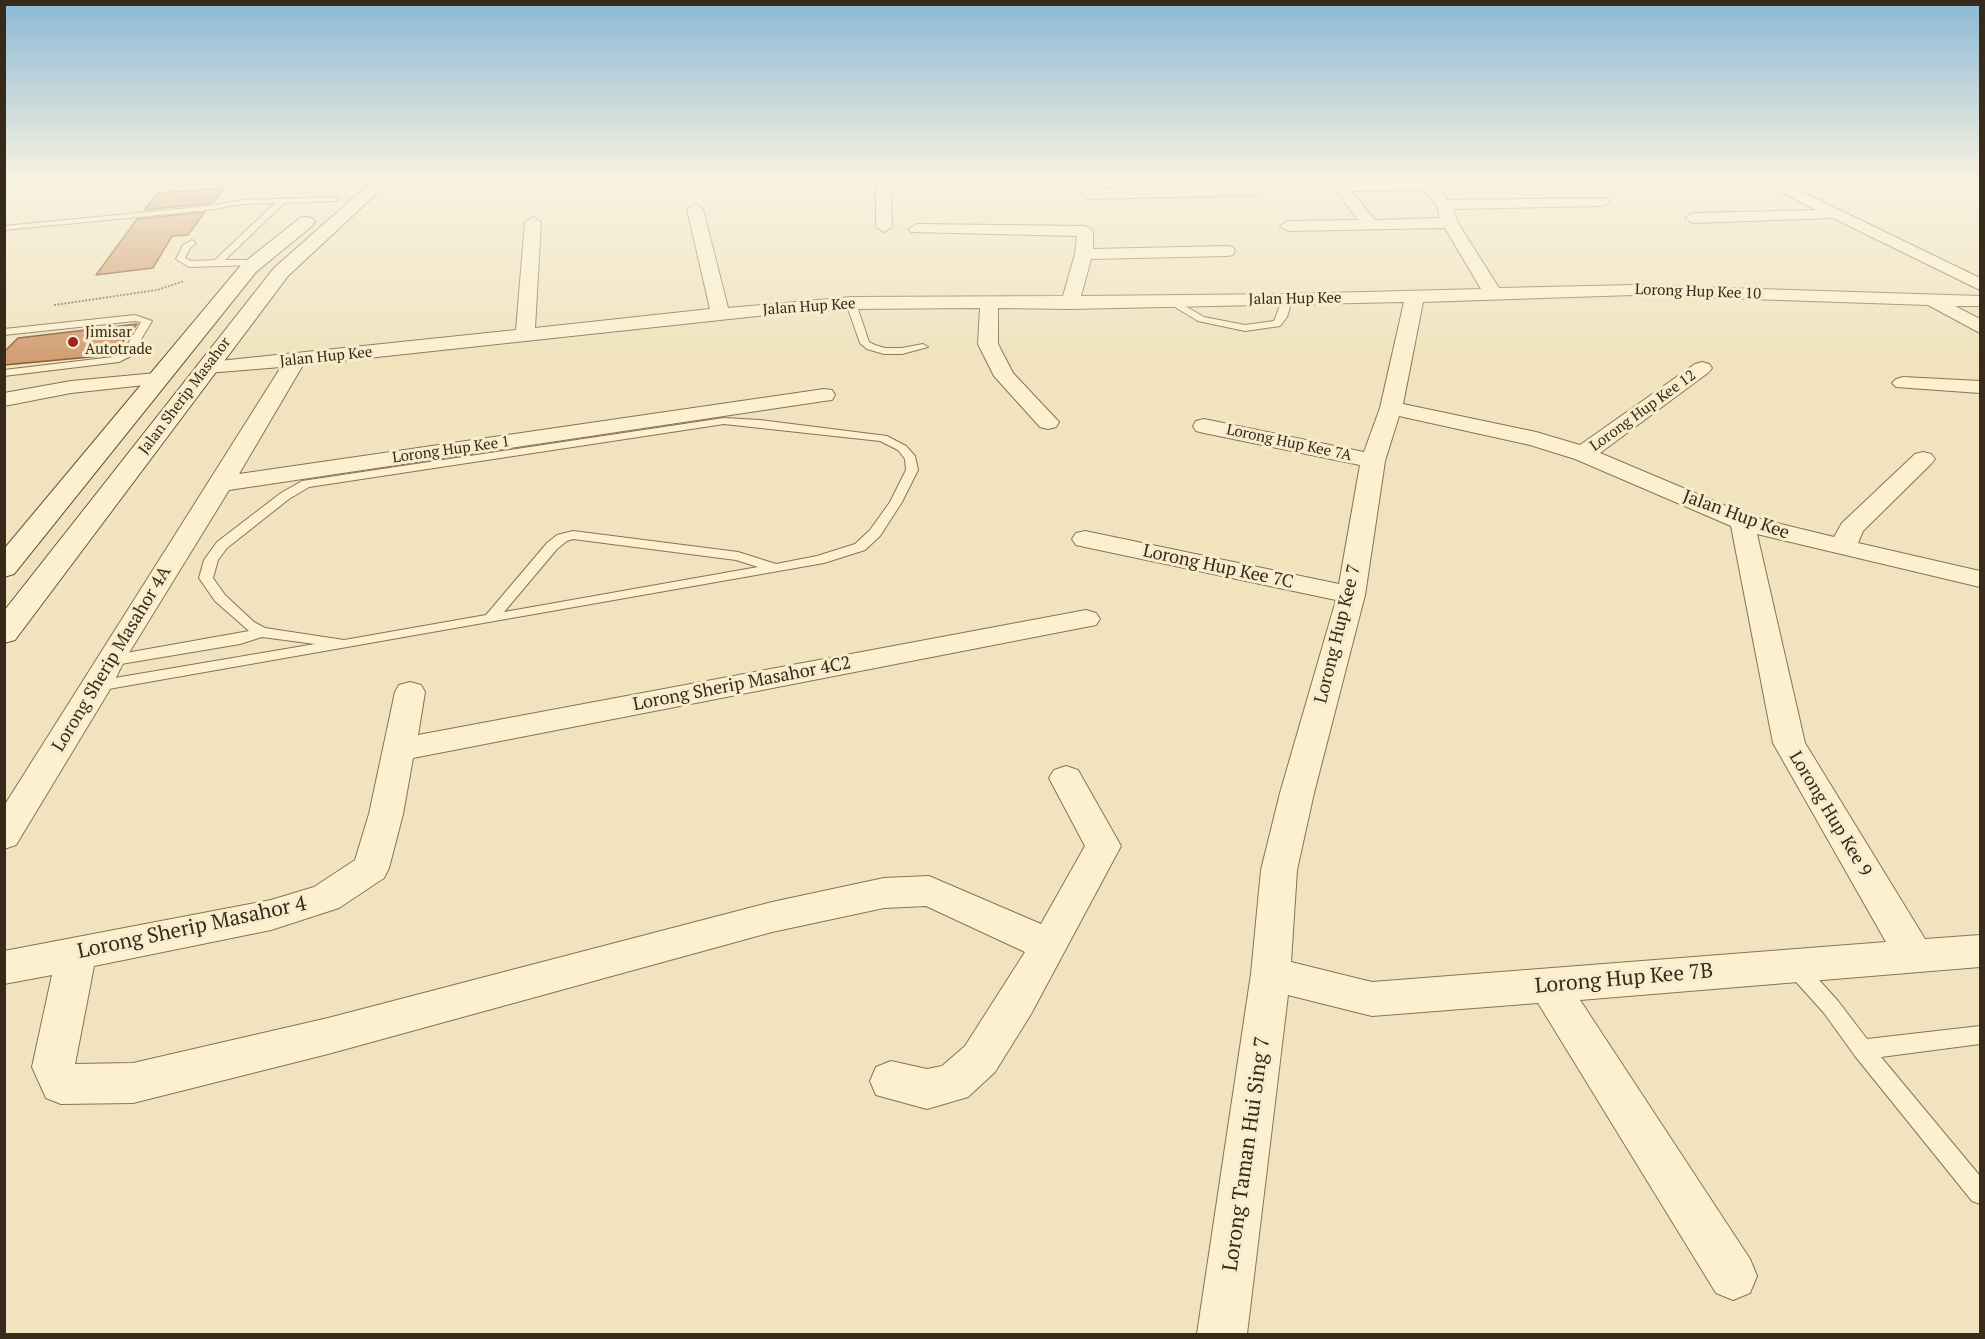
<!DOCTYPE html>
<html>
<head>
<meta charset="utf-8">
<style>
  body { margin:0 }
  #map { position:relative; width:1985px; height:1339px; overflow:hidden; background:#f0e3bd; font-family:"PT Serif",serif }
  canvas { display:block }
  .frame { position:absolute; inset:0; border:6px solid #372a1b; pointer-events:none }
</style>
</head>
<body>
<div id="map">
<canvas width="1985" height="1339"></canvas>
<div class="frame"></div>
</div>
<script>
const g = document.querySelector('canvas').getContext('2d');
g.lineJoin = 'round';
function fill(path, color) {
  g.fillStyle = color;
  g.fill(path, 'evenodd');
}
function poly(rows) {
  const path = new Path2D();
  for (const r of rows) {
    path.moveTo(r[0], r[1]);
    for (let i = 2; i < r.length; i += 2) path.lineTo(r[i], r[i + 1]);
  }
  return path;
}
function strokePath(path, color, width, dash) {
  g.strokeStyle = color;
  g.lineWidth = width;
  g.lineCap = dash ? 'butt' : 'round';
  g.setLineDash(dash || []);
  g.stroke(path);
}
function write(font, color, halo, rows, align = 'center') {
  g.font = font + ' "PT Serif",serif';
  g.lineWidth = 6;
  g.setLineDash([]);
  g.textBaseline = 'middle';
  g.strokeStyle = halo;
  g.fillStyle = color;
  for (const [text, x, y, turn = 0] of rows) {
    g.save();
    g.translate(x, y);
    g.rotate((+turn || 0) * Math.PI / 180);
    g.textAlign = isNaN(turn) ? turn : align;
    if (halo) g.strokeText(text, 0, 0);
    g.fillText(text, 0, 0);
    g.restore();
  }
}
const building = poly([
  [224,188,213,203,144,210,158,193,224,188],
  [205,212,188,235,172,236,153,268,96,275,137,219,205,212],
  [137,324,112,355,4,365,4,352,18,338,137,324]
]);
fill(building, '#d19c70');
strokePath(building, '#895c3a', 1.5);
const service = poly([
  [334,197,338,199,337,201,284,203,225,260,259,260,259,264,256,265,189,267,176,259,183,245,192,240,196,243,190,248,185,258,191,261,215,260,275,203,244,204,200,211,4,230,4,226,200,207,244,200,334,197],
  [1287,297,1292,300,1287,317,1280,326,1245,331,1198,321,1165,301,1173,299,1204,317,1245,325,1274,321,1282,300,1287,297],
  [851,300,856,303,869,342,875,345,885,348,902,348,923,344,928,347,902,354,884,354,867,349,860,343,846,303,851,300],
  [135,315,152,321,131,356,119,362,4,376,4,370,113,357,123,352,141,322,135,321,4,335,4,329,135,315],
  [724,418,760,420,887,436,906,446,915,456,918,470,902,502,880,536,865,550,824,563,97,691,89,686,97,681,315,644,262,637,240,644,109,666,102,661,109,656,249,631,215,601,199,578,204,560,217,542,281,493,302,481,724,418],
  [724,424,880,441,898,450,905,459,906,470,890,502,870,530,855,544,817,556,776,564,738,552,573,531,557,535,547,543,486,615,344,640,265,628,254,622,225,595,213,578,218,560,227,548,289,499,309,487,724,424],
  [573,539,736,560,758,567,504,612,557,549,567,541,573,539],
  [1795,959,1802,961,1838,1001,1867,1039,1980,1026,1980,1044,1881,1057,1980,1176,1980,1204,1972,1201,1855,1056,1824,1013,1788,973,1785,967,1788,961,1795,959]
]);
const minor = poly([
  [876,177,890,177,892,227,884,232,876,227,876,177],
  [1413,177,1428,177,1448,200,1607,198,1610,201,1607,204,1602,206,1453,209,1458,223,1499,288,1633,285,1980,296,1980,306,1955,306,1980,319,1980,333,1928,305,1633,295,1423,302,1403,404,1536,432,1580,445,1695,364,1702,362,1709,364,1712,368,1709,372,1600,453,1752,517,1834,537,1842,523,1915,454,1923,452,1931,454,1935,459,1931,464,1863,531,1858,543,1980,571,1980,587,1757,534,1805,743,1925,939,1980,935,1980,967,1580,1000,1750,1259,1757,1276,1750,1293,1733,1300,1716,1293,1538,1003,1372,1016,1288,995,1247,1334,1197,1334,1251,974,1261,870,1280,793,1336,600,1085,547,1076,545,1072,539,1076,533,1085,531,1339,584,1360,465,1204,433,1196,431,1193,426,1196,421,1204,419,1364,452,1380,408,1404,302,1070,309,998,308,998,344,1013,373,1059,422,1056,427,1048,429,1040,427,994,376,978,344,980,308,851,309,785,313,303,365,239,474,824,389,832,390,835,395,832,400,824,401,229,490,124,661,112,686,16,845,4,849,4,806,281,367,207,373,200,371,197,367,200,363,516,330,525,222,533,217,541,222,535,328,710,309,687,209,695,204,703,209,728,308,851,297,1063,296,1075,254,1077,236,911,232,909,229,917,224,1085,226,1093,231,1093,249,1227,246,1233,247,1235,251,1233,255,1227,256,1091,259,1081,296,1287,294,1481,289,1445,228,1288,231,1280,226,1288,221,1358,220,1333,187,1335,184,1415,181,1413,177],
  [1423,190,1437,206,1440,218,1375,220,1351,191,1423,190],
  [1399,416,1530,445,1575,459,1731,526,1773,743,1886,942,1372,982,1291,962,1297,870,1314,793,1365,595,1385,461,1399,416],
  [1954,177,1971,177,1980,182,1980,192,1975,191,1954,177],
  [1788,185,1980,278,1980,290,1833,218,1693,223,1685,218,1693,213,1816,210,1783,193,1780,190,1783,187,1788,185],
  [1249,187,1257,192,1254,195,1090,199,1082,194,1090,189,1249,187],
  [156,373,163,375,166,379,163,383,71,393,4,406,4,393,71,381,156,373],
  [1903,377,1980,381,1980,393,1896,387,1892,383,1896,379,1903,377],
  [1086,610,1096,613,1100,619,1096,625,413,758,403,814,389,868,384,878,339,908,271,930,94,966,75,1064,133,1063,328,1018,772,902,884,878,929,876,1041,924,1085,846,1049,778,1054,770,1066,766,1078,770,1121,846,1031,1014,995,1072,968,1097,927,1109,876,1095,870,1081,876,1067,891,1061,927,1069,942,1066,965,1046,1025,952,926,906,884,908,772,932,328,1054,133,1103,61,1104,46,1098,32,1067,52,975,4,984,4,951,271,900,314,887,355,860,369,814,395,692,399,685,410,682,421,685,425,692,418,735,1086,610]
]);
const secondary = poly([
  [377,177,394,177,288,276,15,640,4,643,4,611,274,268,377,177],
  [306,217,312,218,315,222,312,226,256,272,14,574,4,577,4,549,242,264,300,218,306,217]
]);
const trunk = poly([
  [4,177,22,177,20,180,4,183,4,177]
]);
strokePath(service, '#897355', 2);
strokePath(minor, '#897355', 2);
strokePath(secondary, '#6a5339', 2);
strokePath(trunk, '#56402a', 2);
strokePath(poly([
  [54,305,157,290,184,281]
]), '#897355', 2, [2, 1.5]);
fill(service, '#fbf0d0');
fill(minor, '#fbf0d0');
fill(secondary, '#fbf0d0');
fill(trunk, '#eec06c');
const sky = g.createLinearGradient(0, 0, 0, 364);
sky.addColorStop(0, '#8bb9d5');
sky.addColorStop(0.49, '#f8f2e1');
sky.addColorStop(1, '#f8f2e100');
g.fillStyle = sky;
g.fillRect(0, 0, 1985, 364);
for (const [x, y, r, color] of [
  [73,342,6,"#9b2522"]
]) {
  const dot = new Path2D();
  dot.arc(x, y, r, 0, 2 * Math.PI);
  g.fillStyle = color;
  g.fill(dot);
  strokePath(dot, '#f7edcd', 2);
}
write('15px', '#372a1b', '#f7edcd', [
  ["Lorong Hup Kee 10",1698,292,2],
  ["Jalan Hup Kee",1295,299,-1],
  ["Jalan Hup Kee",809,307,-4],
  ["Jalan Hup Kee",326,357,-6],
  ["Jalan Sherip Masahor",185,396,-53],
  ["Lorong Hup Kee 12",1643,411,-36],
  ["Lorong Hup Kee 7A",1289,443,12],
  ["Lorong Hup Kee 1",451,450,-8]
]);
write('15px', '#372a1b', '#f7edcd', [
  ["Jimisar",85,333],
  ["Autotrade",85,350]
], 'left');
write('18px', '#372a1b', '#f7edcd', [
  ["Jalan Hup Kee",1736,515,20],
  ["Lorong Hup Kee 7C",1218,567,12],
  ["Lorong Hup Kee 7",1338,634,-76],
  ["Lorong Sherip Masahor 4A",112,659,-59],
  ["Lorong Sherip Masahor 4C2",742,684,-11],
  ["Lorong Hup Kee 9",1830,814,59]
]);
write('21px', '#372a1b', '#f7edcd', [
  ["Lorong Sherip Masahor 4",192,928,-12],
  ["Lorong Hup Kee 7B",1624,979,-5],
  ["Lorong Taman Hui Sing 7",1247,1154,-82]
]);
</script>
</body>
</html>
